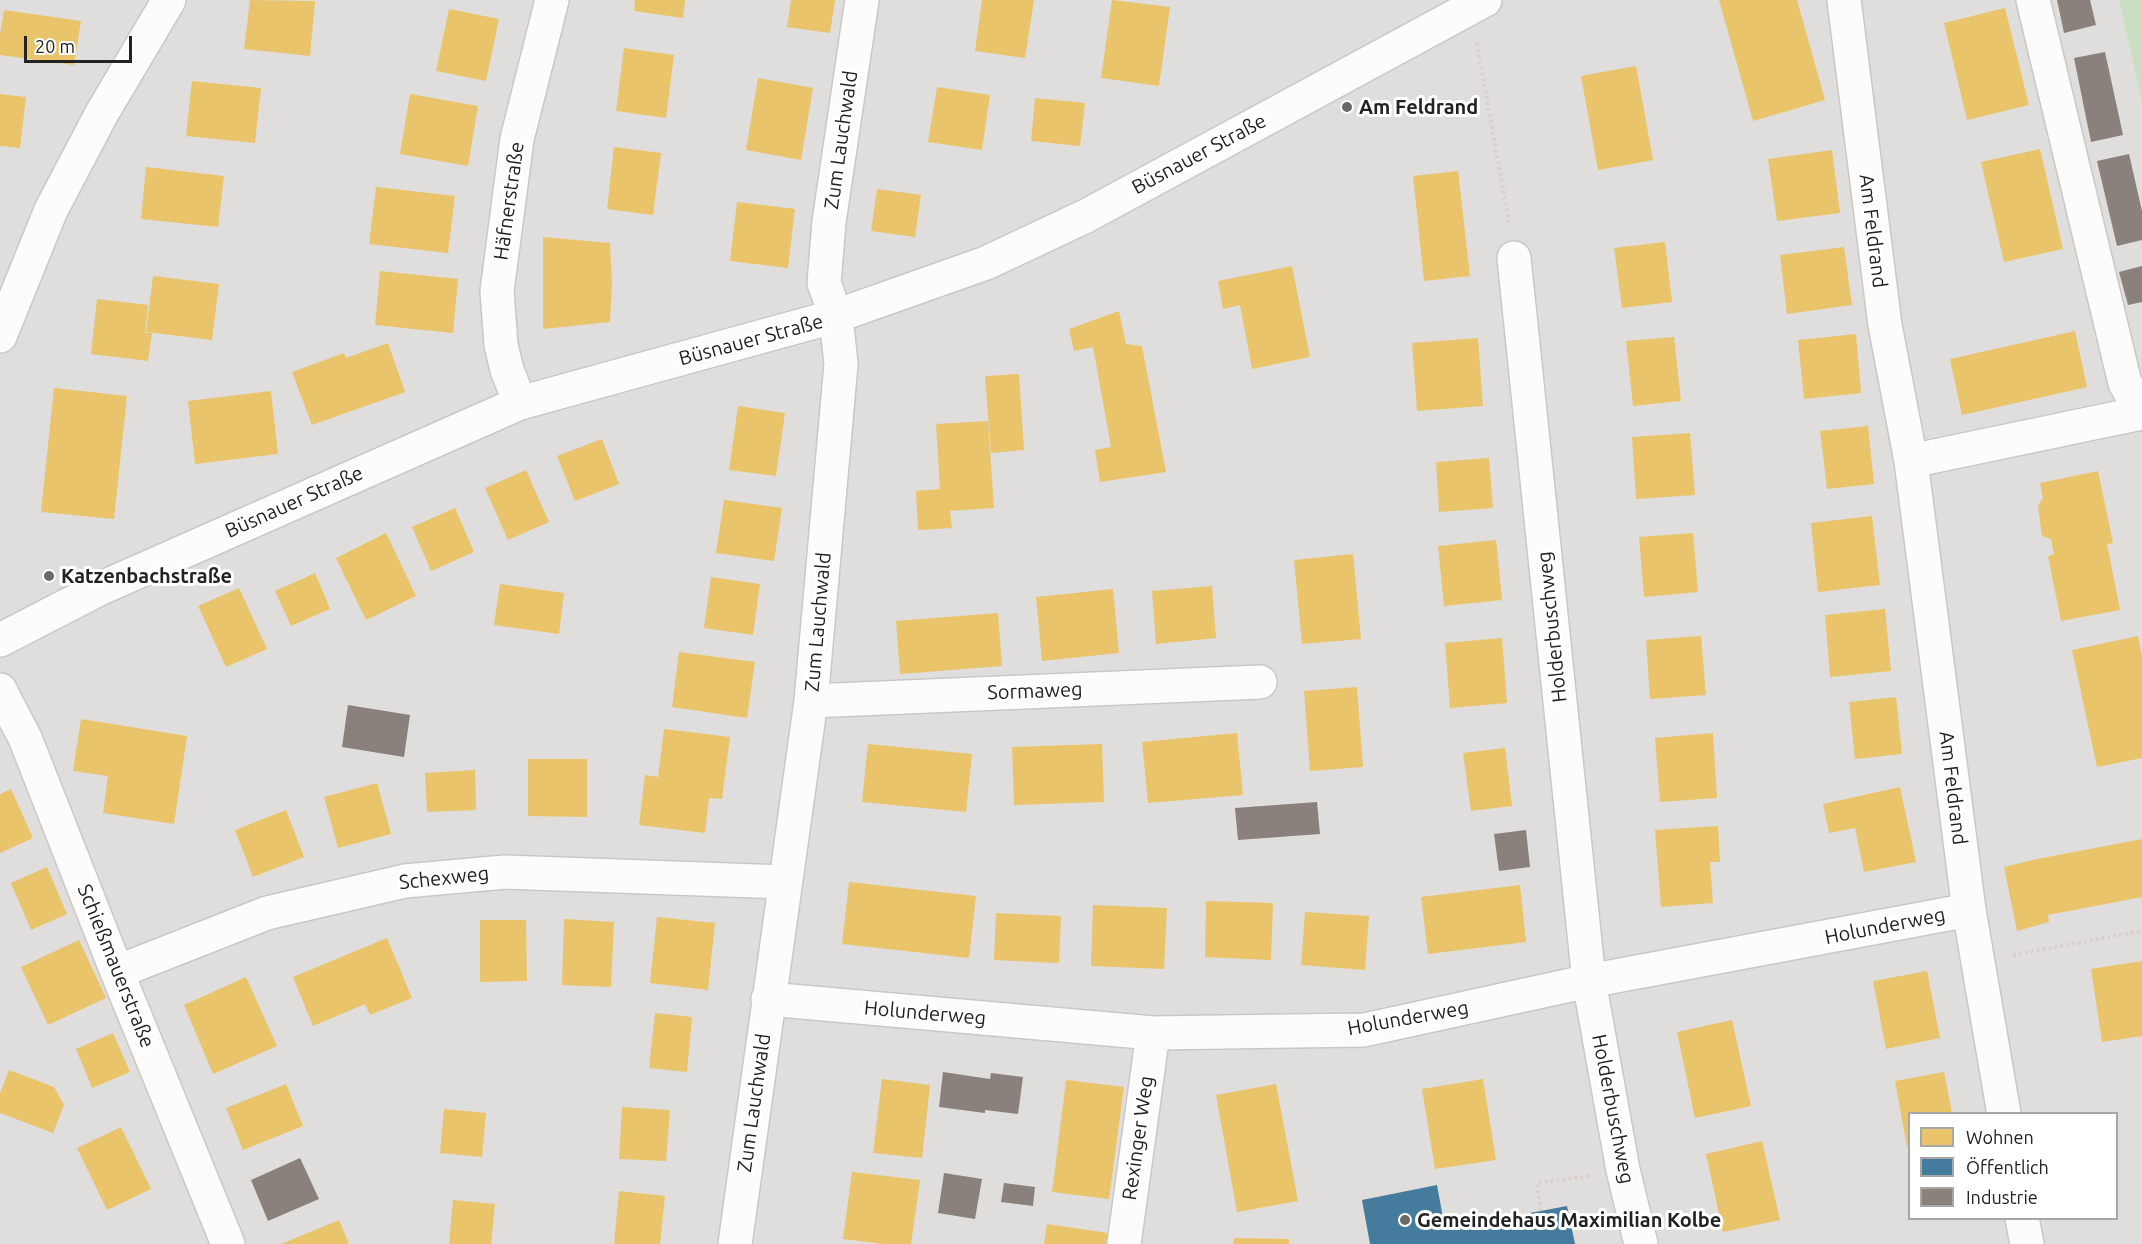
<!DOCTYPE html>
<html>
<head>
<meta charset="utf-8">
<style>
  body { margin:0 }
  #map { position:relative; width:2142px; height:1244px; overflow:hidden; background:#f0eeeb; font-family:Ubuntu,sans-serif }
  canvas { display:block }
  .legend { position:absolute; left:1908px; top:1112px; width:210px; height:108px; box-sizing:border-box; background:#fff; border:2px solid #a7a7a7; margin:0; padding:8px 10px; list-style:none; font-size:18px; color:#222 }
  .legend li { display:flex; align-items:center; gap:12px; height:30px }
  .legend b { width:30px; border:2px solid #a7a7a7 }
  .scale { position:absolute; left:24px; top:36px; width:108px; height:27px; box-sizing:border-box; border:3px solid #222; border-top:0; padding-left:8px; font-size:18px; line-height:21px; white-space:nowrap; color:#222; -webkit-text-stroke:4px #fff; paint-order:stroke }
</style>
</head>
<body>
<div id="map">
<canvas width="2142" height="1244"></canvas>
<ul class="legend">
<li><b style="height:16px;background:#e9c46a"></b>Wohnen</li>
<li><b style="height:16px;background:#457b9d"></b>Öffentlich</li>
<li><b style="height:16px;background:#8a817c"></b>Industrie</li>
</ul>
<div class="scale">20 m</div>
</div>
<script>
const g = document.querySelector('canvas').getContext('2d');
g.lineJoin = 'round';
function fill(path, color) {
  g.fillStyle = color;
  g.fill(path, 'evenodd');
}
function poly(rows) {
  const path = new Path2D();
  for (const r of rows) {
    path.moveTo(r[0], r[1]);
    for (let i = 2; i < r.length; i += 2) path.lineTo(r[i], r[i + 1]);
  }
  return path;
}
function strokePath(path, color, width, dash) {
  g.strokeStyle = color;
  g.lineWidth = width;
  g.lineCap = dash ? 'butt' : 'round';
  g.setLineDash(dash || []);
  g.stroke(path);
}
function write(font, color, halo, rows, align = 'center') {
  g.font = font + ' Ubuntu,sans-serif';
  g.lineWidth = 6;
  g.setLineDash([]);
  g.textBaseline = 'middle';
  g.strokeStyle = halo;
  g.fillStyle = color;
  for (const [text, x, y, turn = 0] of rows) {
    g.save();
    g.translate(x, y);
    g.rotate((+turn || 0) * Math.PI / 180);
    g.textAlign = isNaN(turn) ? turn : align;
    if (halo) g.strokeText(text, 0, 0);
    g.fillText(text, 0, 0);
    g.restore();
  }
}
fill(poly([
  [0,0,2119,0,2142,104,2142,1244,0,1244],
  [1910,1114,2116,1114,2116,1218,1910,1218]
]), '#dfdedc');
fill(poly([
  [2119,0,2142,0,2142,104]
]), '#cbdec1');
fill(poly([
  [250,0,315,1,310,56,244,49],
  [635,0,685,0,683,18,634,11],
  [791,0,835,0,830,33,787,27],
  [982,0,1034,0,1025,58,975,51],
  [1112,0,1170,7,1159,86,1101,78],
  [1719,0,1797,0,1825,100,1753,121],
  [2005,8,2029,105,1967,120,1944,23],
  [449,9,499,19,486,81,436,71],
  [4,10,81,21,74,65,0,55,0,35],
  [624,48,674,55,666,118,616,111],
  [1636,66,1653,160,1598,170,1581,76],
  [758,78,813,88,801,160,746,150],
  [192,81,261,88,255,143,186,136],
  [937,87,990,95,982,150,928,142],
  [0,94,26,97,20,148,0,146],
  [410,94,478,106,468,166,400,154],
  [1035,98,1085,103,1080,146,1031,141],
  [614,147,661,153,653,215,607,209],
  [2040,149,2063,249,2004,262,1981,162],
  [1832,150,1840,213,1777,221,1768,159],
  [146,167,224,176,218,227,141,219],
  [1458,171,1470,276,1424,281,1413,176],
  [376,187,455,196,448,253,369,244],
  [877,189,921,195,915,237,871,231],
  [737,202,795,209,788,268,730,261],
  [543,237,610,243,612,282,610,322,543,329],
  [1665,242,1672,302,1622,308,1614,248],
  [1844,247,1852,305,1787,314,1780,255],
  [1292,266,1310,357,1252,369,1240,305,1223,309,1218,281],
  [380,271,458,279,453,333,375,325],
  [153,276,219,284,212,340,146,332],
  [97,299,148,305,145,333,152,333,148,361,91,354],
  [1119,311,1126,344,1142,346,1166,472,1100,482,1095,450,1111,447,1093,347,1074,351,1069,329],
  [2075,331,2087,387,1962,415,1950,359],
  [1856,334,1861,393,1804,399,1798,340],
  [1674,337,1681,401,1633,406,1626,341],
  [1478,338,1483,406,1417,411,1412,343],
  [388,343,405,392,312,425,292,372,344,353,346,358],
  [1019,374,1024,450,991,453,985,376],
  [54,388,127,396,114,519,41,512],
  [271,391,278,454,195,464,188,401],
  [738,406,785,413,776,476,729,470],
  [988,421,994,508,950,511,952,528,918,530,916,491,940,489,936,424],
  [1868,426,1874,484,1827,489,1820,431],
  [1690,433,1695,495,1636,499,1632,437],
  [602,439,619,484,575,501,557,456],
  [1489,458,1493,508,1439,512,1436,462],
  [526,470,549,522,508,540,485,488],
  [2098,471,2113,543,2107,544,2120,610,2061,621,2048,556,2054,554,2051,539,2042,536,2038,506,2043,498,2040,483],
  [724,500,782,508,774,561,716,553],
  [455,508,474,552,431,571,412,527],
  [1872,516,1880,585,1818,592,1811,523],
  [386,533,416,596,366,620,336,558],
  [1693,533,1698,592,1644,597,1639,537],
  [1496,540,1502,600,1444,606,1438,546],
  [1353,554,1361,639,1302,644,1294,560],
  [315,573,330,609,291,626,275,591],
  [711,577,760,584,753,635,704,628],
  [500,584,564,593,559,634,494,625],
  [1212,586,1216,638,1156,644,1152,591],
  [239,588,267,649,226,667,198,606],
  [1113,589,1119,653,1042,661,1036,597],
  [1885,609,1891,671,1830,677,1825,615],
  [998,613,1002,666,900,674,896,621],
  [1701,636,1706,695,1650,699,1646,640],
  [2138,636,2142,657,2142,758,2097,767,2072,650],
  [1502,638,1507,703,1450,708,1445,643],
  [679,652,755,662,747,718,672,707],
  [1357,687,1363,767,1310,771,1304,691],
  [1896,697,1902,754,1855,759,1849,702],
  [81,719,187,736,174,824,103,813,108,776,73,771],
  [664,729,730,737,722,799,709,798,705,833,639,825,645,775,658,777],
  [1237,733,1243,795,1148,803,1142,742],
  [1713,733,1717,798,1660,802,1655,738],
  [868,744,972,754,966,812,862,802],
  [1102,744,1104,802,1014,805,1012,747],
  [1505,748,1512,806,1471,811,1463,753],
  [528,759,587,759,587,817,528,816],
  [475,770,476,810,427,812,425,773],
  [377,783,391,834,338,848,324,797],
  [1900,787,1916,862,1864,872,1855,828,1829,833,1823,804],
  [11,789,33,838,0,853,0,794],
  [286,810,304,857,253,877,235,830],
  [1718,826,1720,862,1710,862,1713,903,1661,907,1655,830],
  [2142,839,2142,897,2048,915,2049,922,2017,931,2004,867,2037,859],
  [47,867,67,914,31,930,11,883],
  [849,882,976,896,969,958,842,944],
  [1520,885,1526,942,1428,954,1421,897],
  [1206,901,1273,903,1271,960,1205,957],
  [1093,905,1167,908,1164,969,1091,966],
  [1305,912,1369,916,1365,970,1301,965],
  [996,913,1061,916,1059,963,994,960],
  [657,917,715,923,708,990,650,983],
  [564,919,614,922,611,987,562,985],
  [480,920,526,920,527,981,480,982],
  [387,938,412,998,370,1015,365,1004,313,1026,293,977],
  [79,940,106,998,48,1025,21,967],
  [2142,961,2142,1036,2102,1042,2091,969],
  [1927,971,1940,1038,1886,1049,1873,981],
  [246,977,277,1046,213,1074,184,1005],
  [655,1013,692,1017,687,1072,649,1068],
  [1732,1020,1751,1106,1695,1118,1677,1032],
  [113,1033,130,1072,92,1088,76,1049],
  [9,1070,54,1087,64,1105,53,1133,0,1113,0,1093],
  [1944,1072,1952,1113,1910,1113,1910,1147,1907,1147,1895,1081],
  [882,1079,930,1085,922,1158,873,1153],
  [1483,1079,1496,1160,1435,1169,1422,1089],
  [1066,1080,1124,1087,1109,1199,1052,1192],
  [286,1084,303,1126,243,1150,226,1108],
  [1276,1084,1298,1201,1237,1212,1216,1095],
  [622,1107,670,1110,666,1161,619,1159],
  [444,1109,486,1113,482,1157,440,1153],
  [121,1127,151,1189,107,1210,77,1148],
  [1762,1141,1780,1220,1723,1232,1706,1154],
  [852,1172,920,1180,911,1244,883,1244,843,1239],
  [619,1191,665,1196,660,1244,614,1244],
  [453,1200,495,1204,491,1244,449,1244],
  [339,1220,349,1244,281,1244],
  [1047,1224,1108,1233,1106,1244,1044,1244],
  [1234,1238,1289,1239,1289,1244,1233,1244]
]), '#e9c46a');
fill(poly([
  [1437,1185,1445,1229,1567,1206,1575,1244,1370,1244,1362,1200]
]), '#457b9d');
fill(poly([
  [2057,0,2090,0,2096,25,2064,33],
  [2105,52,2123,135,2091,142,2074,58],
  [2129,154,2142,211,2142,240,2117,246,2097,161],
  [2142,266,2142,302,2128,305,2119,272],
  [348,705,410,715,404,757,342,747],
  [1317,802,1320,834,1238,840,1235,808],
  [1526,830,1530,867,1499,871,1494,834],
  [943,1072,990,1079,991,1073,1023,1077,1018,1114,985,1110,985,1113,939,1107],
  [300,1158,319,1199,268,1221,251,1180],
  [944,1173,982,1179,975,1219,938,1213],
  [1004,1183,1035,1187,1033,1206,1001,1202]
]), '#8a817c');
const minor = poly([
  [1844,0,1885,325,1911,461,1969,910,2004,1114],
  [2033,0,2125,383,2142,413],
  [1514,258,1589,981,1623,1170,1641,1244],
  [0,336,51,210,102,113,169,0],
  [520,403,507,370,501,345,497,291,517,139,552,0],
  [1911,461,2141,413],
  [0,690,25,738,117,972,228,1244],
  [811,701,1260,682],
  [117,972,267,913,405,881,505,872,785,882],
  [768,999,1153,1033,1364,1030,1589,981,1969,910],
  [2022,1218,2027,1244],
  [735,1244,811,701,841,364,836,316,824,283,829,222,862,0],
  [1124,1244,1153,1033]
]);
const tertiary = poly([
  [0,640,99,589,520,403,836,316,986,263,1086,216,1485,0]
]);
strokePath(minor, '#c9c8c7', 36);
strokePath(tertiary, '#c9c8c7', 36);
strokePath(poly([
  [1477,43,1509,224],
  [2013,955,2142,931],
  [1541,1211,1537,1183,1590,1176]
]), '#dccecd', 4, [3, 3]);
strokePath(minor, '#fdfcfc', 33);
strokePath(tertiary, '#fdfcfc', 33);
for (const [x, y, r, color] of [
  [1347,107,6,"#6a6968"],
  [49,576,6,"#6a6968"],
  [1405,1220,6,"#6a6968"]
]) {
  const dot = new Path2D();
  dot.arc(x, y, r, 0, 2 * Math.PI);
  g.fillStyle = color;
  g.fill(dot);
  strokePath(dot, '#fff', 2);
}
write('bold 20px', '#222', '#fff', [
  ["Am Feldrand",1359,107],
  ["Katzenbachstraße",61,576],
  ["Gemeindehaus Maximilian Kolbe",1417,1220]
], 'left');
write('20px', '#222', '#fff', [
  ["Zum Lauchwald",841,140,-82],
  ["Büsnauer Straße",1199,154,-28],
  ["Häfnerstraße",509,201,-82],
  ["Am Feldrand",1873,231,83],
  ["Büsnauer Straße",751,340,-15],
  ["Büsnauer Straße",294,502,-24],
  ["Zum Lauchwald",818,622,-85],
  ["Holderbuschweg",1552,627,-96],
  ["Sormaweg",1035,691,-2],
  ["Am Feldrand",1953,788,83],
  ["Schexweg",444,878,-6],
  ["Holunderweg",1885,926,-11],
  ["Schießmauerstraße",116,966,68],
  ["Holunderweg",925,1013,5],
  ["Holunderweg",1408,1018,-10],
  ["Zum Lauchwald",754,1103,-82],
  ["Holderbuschweg",1613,1109,79],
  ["Rexinger Weg",1138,1138,-82]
]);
</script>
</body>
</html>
